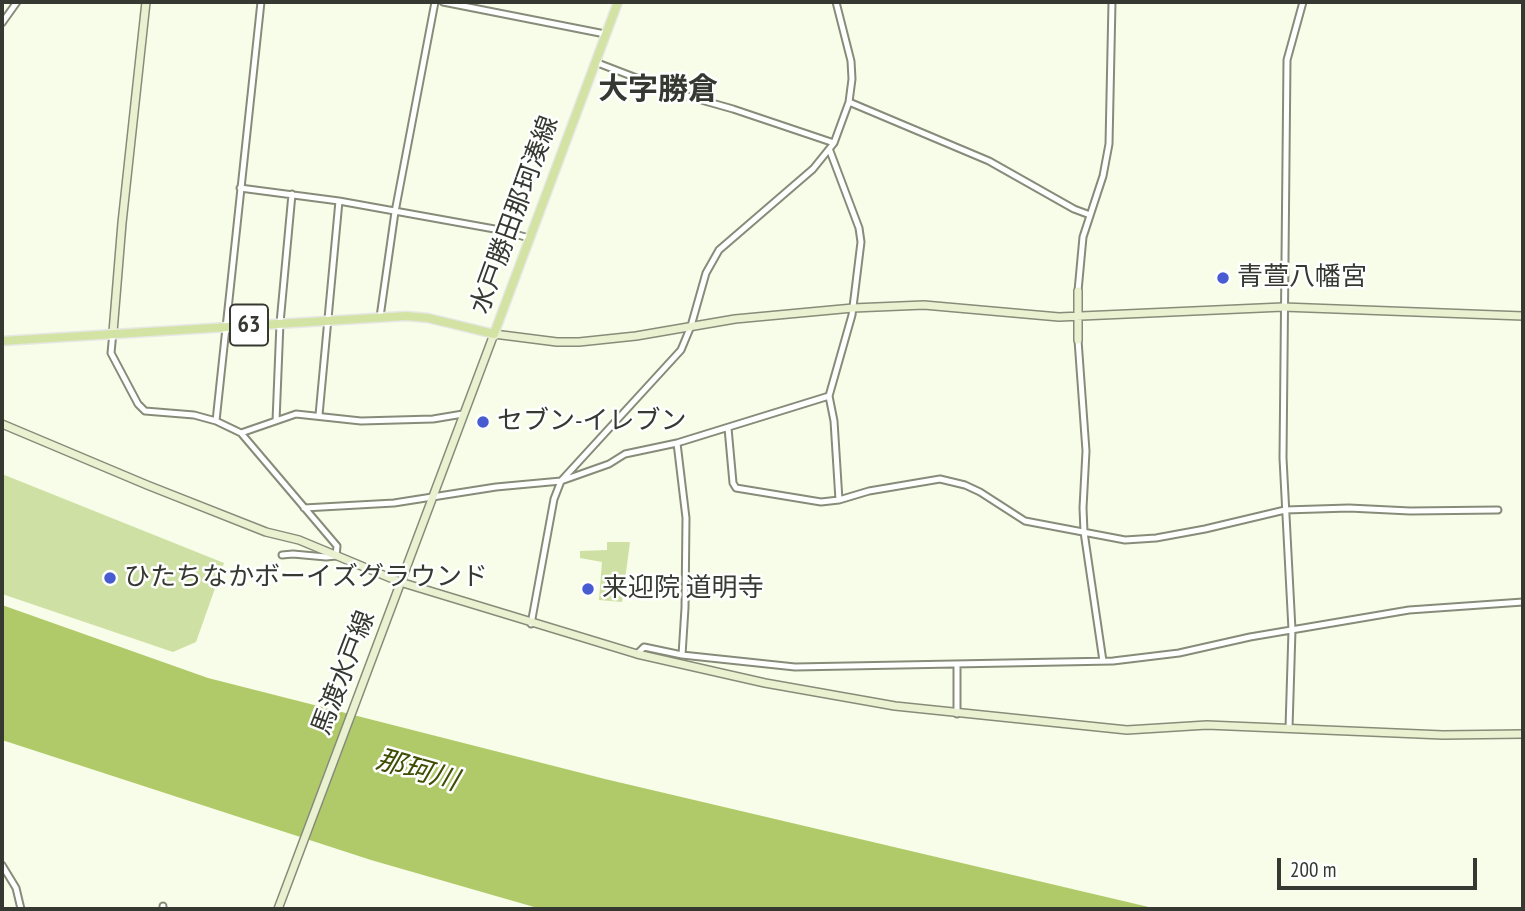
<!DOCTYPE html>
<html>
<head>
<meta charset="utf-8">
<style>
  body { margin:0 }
  #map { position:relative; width:1525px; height:911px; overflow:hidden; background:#f7fde8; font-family:"PT Sans Narrow",sans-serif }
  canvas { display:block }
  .frame { position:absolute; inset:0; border:4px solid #363931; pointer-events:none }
  .scale { position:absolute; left:1277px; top:858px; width:200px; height:32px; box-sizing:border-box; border:4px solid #363931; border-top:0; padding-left:9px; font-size:21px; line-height:24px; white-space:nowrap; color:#363931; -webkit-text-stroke:5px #fff; paint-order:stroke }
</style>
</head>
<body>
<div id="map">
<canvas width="1525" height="911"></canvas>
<div class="frame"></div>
<div class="scale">200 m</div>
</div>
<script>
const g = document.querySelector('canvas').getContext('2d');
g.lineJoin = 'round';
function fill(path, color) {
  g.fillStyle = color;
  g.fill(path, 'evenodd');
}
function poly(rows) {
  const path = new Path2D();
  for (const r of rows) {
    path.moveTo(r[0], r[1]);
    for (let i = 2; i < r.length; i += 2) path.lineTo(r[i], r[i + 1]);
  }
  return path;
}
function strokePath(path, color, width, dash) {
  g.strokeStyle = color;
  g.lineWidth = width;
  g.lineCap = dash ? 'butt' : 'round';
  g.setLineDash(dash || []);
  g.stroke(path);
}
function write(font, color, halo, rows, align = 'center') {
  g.font = font + ' "PT Sans Narrow","Noto Sans JP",sans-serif';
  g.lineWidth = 5;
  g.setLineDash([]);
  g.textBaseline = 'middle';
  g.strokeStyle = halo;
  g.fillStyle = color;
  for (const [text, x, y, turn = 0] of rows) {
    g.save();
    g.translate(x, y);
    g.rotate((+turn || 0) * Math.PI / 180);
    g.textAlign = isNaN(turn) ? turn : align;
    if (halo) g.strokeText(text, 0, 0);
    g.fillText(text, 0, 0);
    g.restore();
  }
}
fill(poly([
  [2,474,224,563,196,642,173,652,2,594],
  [607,542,630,542,622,602,599,600,602,562,580,558,580,551,607,550]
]), '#cfe0a5');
fill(poly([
  [2,605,208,678,605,779,1153,908,1523,907,1523,909,541,909,371,860,2,740]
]), '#b1ca69');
const street = poly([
  [443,2,605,34],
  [2,23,17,2],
  [595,62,673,92,733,109,834,143],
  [849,102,989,161,1074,209,1090,215],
  [830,151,859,228,861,242,852,315,829,396,834,421,839,500],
  [240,188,339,201,500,230,529,238],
  [1078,291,1083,237,1103,176,1109,144,1112,2],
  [380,317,395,212,435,2],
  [113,332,111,353,138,404,145,411,194,415,216,421,241,433,337,546,336,556,326,557,293,554,282,555],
  [1078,340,1086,451,1083,508,1084,532,1103,661],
  [319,415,339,201],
  [216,421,261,2],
  [276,421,280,323,292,194],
  [728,428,733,483,736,488,821,502,839,500,869,491,940,479,965,485,980,492,1025,521,1125,540,1156,538,1205,529,1285,510,1349,508,1410,511,1498,510],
  [241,433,296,414,361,421,433,419,463,414],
  [677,443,686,518,685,608,682,655],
  [304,508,394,503,496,487,561,481,609,464,625,454,677,443,829,396],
  [531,624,554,499,561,481,681,350,691,326,706,273,719,250,813,169,834,143,849,102,852,79,851,61,836,2],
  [637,654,644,647,682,655,795,667,1113,661,1179,653,1250,637,1409,610,1523,602],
  [957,664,957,714],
  [1289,728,1292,630,1283,458,1287,60,1303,2],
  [2,865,16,888,21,909],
  [163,906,163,909]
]);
const secondary = poly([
  [1078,291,1078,340],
  [113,332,122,223,146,2],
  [2,424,147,485,266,532,299,540,400,582,637,654,765,683,895,706,1127,730,1207,725,1443,735,1523,734],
  [278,909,494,334,557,342,579,342,636,336,735,319,853,308,924,305,1059,317,1283,307,1523,316]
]);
const primary = poly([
  [2,341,406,316,428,318,494,334,618,2]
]);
strokePath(street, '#868c79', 9);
strokePath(secondary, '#868c79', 10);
strokePath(primary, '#e7e7e6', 11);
strokePath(street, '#fff', 5);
strokePath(secondary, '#e9f1d1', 7);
strokePath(primary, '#d3e3a3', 8);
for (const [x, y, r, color] of [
  [1223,278,7,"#475cd0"],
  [483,422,7,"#475cd0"],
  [110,578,7,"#475cd0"],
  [588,589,7,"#475cd0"]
]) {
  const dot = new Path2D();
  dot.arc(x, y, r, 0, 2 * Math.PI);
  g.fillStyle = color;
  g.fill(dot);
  strokePath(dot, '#fff', 2.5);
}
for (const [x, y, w] of [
  [249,325,38]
]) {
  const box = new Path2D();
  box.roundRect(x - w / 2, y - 20.5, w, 41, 5);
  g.fillStyle = '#fff';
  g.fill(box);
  strokePath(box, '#363931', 2);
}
write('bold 24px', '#363931', null, [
  ["63",249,325]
]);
write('26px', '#363931', '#fff', [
  ["水戸勝田那珂湊線",515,215,-70],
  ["馬渡水戸線",344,673,-69]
]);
write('26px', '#363931', '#fff', [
  ["青萱八幡宮",1237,278],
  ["セブン-イレブン",497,422],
  ["ひたちなかボーイズグラウンド",124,578],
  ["来迎院 道明寺",602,589]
], 'left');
write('italic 28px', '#3f4e02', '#fff', [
  ["那珂川",417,771,16]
]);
write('bold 30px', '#363931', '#fff', [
  ["大字勝倉",658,90]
]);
</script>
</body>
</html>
